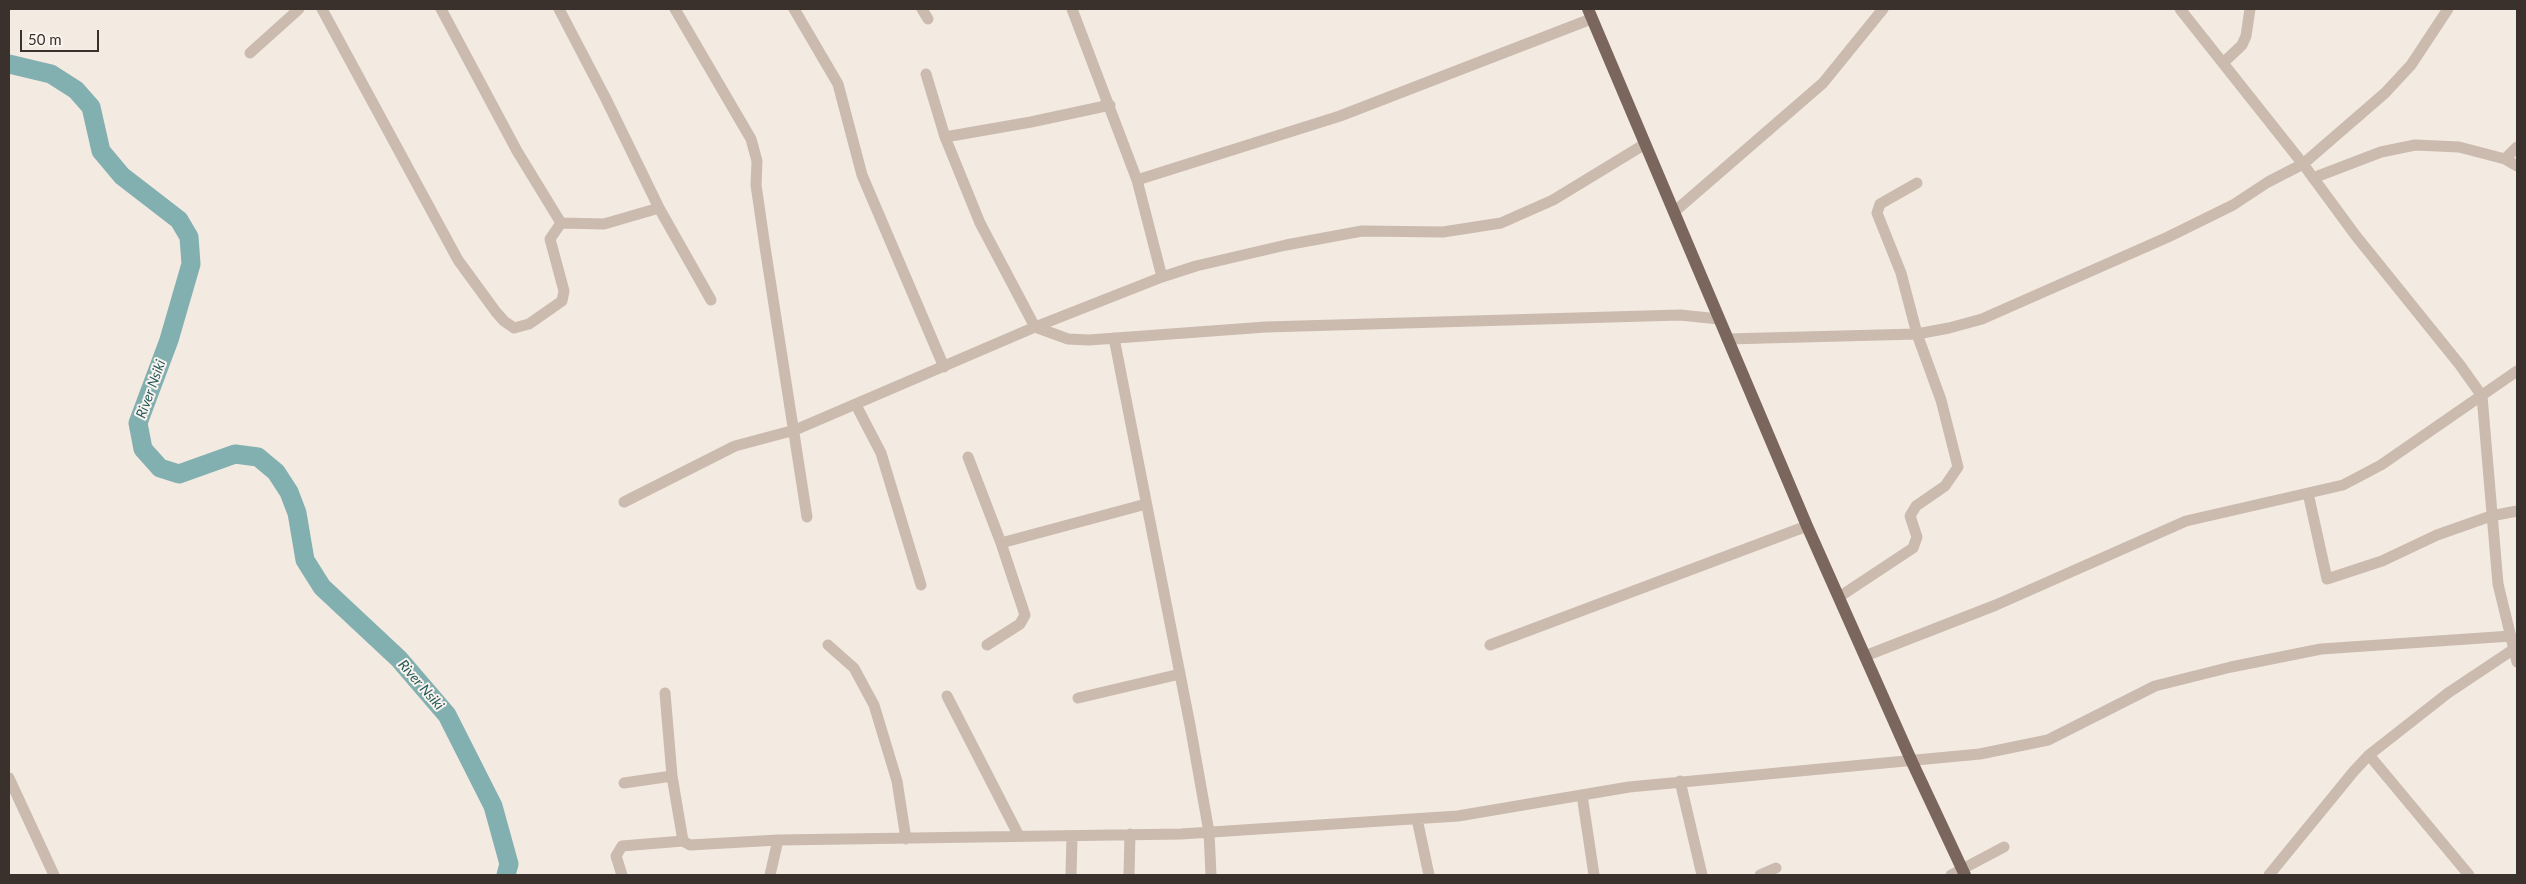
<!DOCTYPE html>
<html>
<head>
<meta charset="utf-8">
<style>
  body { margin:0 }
  #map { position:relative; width:2526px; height:884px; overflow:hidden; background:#f3eae2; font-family:Lato,sans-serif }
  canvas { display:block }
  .frame { position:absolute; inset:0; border:10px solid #3a302c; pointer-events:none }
  .scale { position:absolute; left:20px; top:30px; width:79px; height:22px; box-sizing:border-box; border:2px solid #3a302c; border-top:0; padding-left:6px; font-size:15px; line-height:18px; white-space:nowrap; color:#3a302c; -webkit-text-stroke:4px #faf4ef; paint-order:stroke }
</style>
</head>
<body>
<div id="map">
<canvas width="2526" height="884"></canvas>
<div class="frame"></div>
<div class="scale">50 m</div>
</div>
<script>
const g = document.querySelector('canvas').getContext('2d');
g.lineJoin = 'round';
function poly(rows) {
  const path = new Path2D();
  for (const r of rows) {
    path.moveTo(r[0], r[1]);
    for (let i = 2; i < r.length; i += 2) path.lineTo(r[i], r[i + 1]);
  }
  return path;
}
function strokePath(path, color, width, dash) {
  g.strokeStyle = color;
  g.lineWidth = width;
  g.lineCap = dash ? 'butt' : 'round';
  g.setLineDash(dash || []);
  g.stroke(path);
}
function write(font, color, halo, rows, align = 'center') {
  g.font = font + ' Lato,sans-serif';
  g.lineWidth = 4;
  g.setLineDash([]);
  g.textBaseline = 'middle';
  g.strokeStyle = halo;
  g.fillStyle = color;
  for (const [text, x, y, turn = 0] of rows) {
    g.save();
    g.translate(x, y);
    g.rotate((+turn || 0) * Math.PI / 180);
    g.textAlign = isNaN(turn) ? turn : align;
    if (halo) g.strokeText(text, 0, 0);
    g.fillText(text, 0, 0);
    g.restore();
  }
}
strokePath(poly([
  [9,64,51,74,76,90,91,107,101,151,122,176,179,220,189,237,191,264,169,340,138,423,143,449,160,468,179,474,235,454,258,457,276,472,289,492,297,513,305,560,322,587,399,659,447,715,493,806,509,864,506,875]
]), '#82afaf', 19);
strokePath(poly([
  [322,9,458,260,496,312,504,321,514,328,529,324,562,301,564,291,550,239,561,223,604,224,659,208],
  [441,9,517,151,561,223],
  [559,9,606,99,659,208,711,300],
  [675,9,751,139,757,161,756,185,765,247,807,517],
  [794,9,838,84,862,175,944,367],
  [922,9,928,19],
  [1072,9,1137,180,1162,277],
  [2180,9,2303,164,2356,236,2460,365,2482,396,2498,584,2517,662],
  [250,53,299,9],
  [2223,63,2242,45,2246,36,2250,9],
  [926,74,945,137,980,223,1035,327,1162,277,1196,266,1286,245,1362,231,1443,232,1501,223,1553,200,1645,144],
  [945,137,1031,122,1110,105],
  [2505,159,2517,147],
  [2313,178,2381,152,2415,145,2459,147,2505,159,2517,166],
  [1137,180,1340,116,1591,19],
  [1674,212,1823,83,1883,9],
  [1114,338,1190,725,1209,832,1211,875],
  [1727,339,1917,334,1949,328,1982,319,2168,237,2233,205,2268,182,2303,164,2385,93,2411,65,2448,9],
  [856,405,881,453,921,585],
  [968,457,1001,543],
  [2308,493,2327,579,2382,561,2437,535,2491,516,2517,511],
  [624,502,735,446,795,430,1035,327,1068,339,1089,340,1266,327,1680,315,1719,319],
  [1839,597,1913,548,1917,537,1910,516,1916,506,1945,486,1958,467,1941,400,1917,334,1901,273,1877,213,1880,204,1917,183],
  [828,645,854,668,874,705,897,781,906,839],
  [987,645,1020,624,1025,615,1001,543,1146,504],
  [1490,645,1807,526],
  [1865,656,1996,605,2186,521,2343,485,2381,465,2517,371],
  [947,696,1019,836],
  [1078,698,1180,674],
  [2369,755,2469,875],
  [672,776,683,841,690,845,778,840,1181,834,1458,816,1629,787,1980,754,2048,740,2155,686,2231,667,2321,649,2511,636],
  [9,778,54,875],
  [1680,781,1702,875],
  [624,783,672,776,665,693],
  [1582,795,1594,875],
  [1417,819,1429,875],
  [622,875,616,856,622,846,683,841],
  [770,875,778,840],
  [1071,875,1072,837],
  [1129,875,1130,834],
  [1760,875,1776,868],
  [1951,875,2004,847],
  [2269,875,2354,771,2369,755,2448,693,2514,649]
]), '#cbbaae', 11);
strokePath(poly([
  [1588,9,1807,526,1912,762,1965,875]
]), '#7b665e', 12);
write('italic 14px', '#23595a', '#faf4ef', [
  ["River Nsiki",151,389,-70],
  ["River Nsiki",421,685,49]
]);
</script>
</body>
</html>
